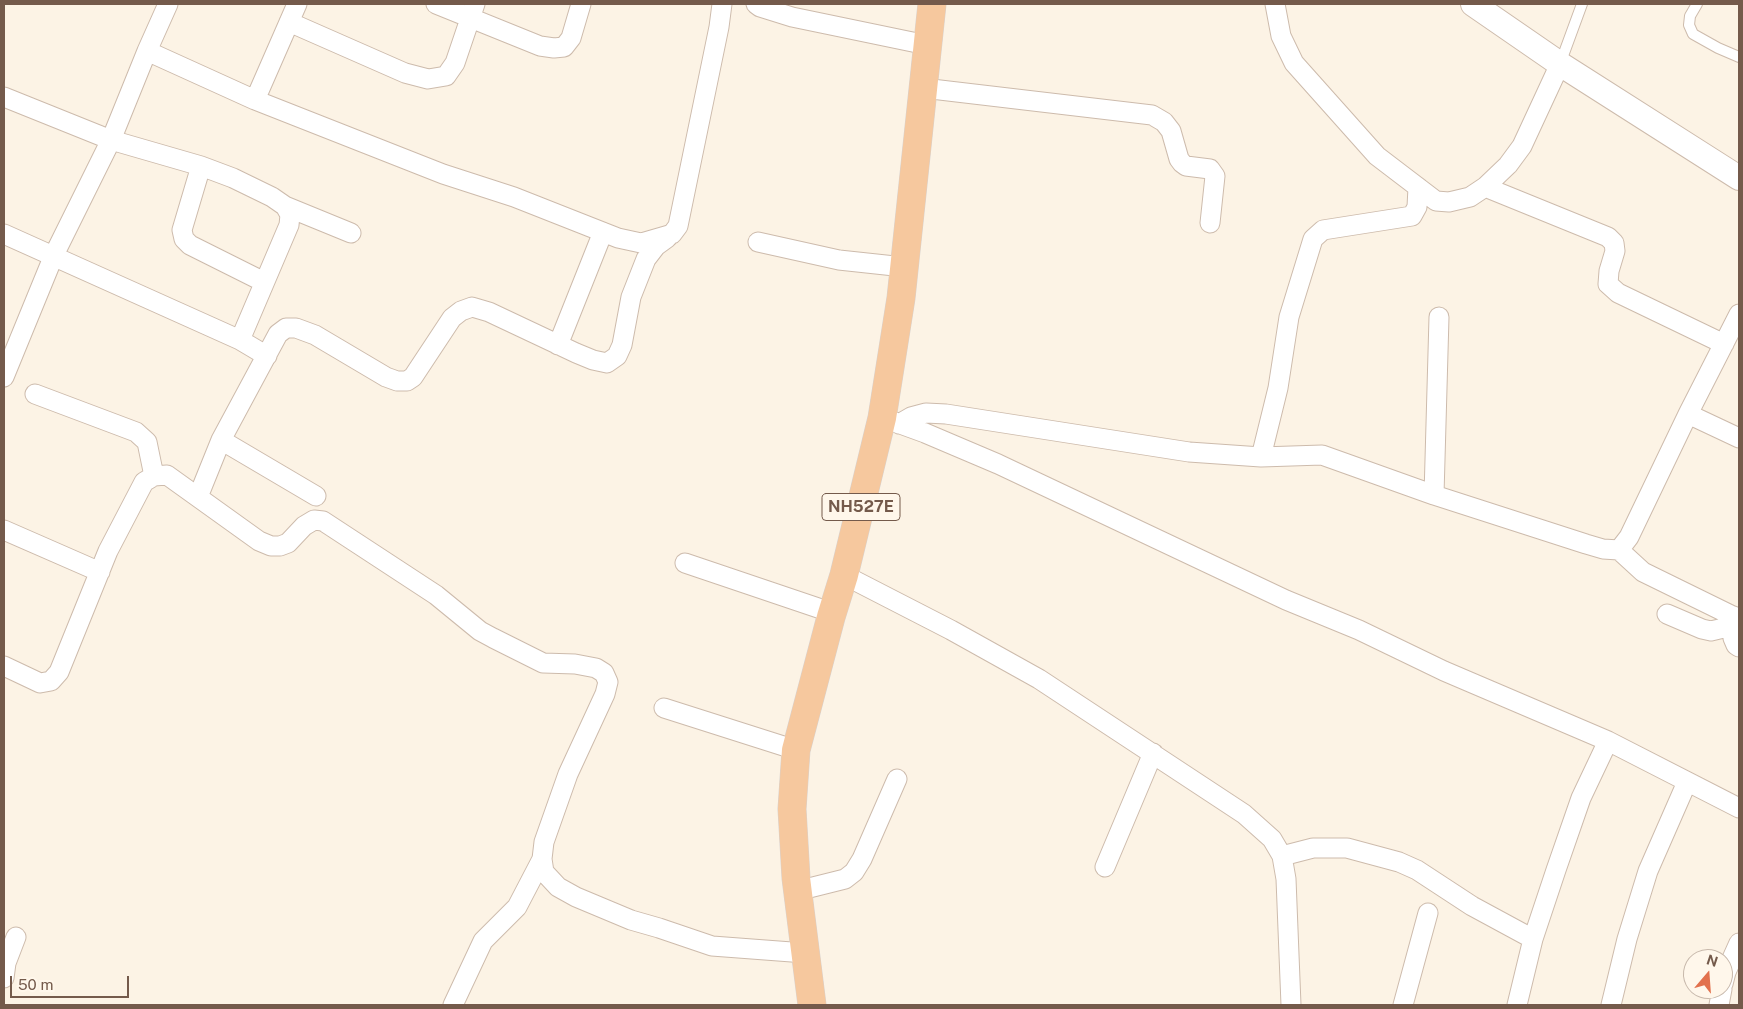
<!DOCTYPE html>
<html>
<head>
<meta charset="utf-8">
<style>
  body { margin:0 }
  #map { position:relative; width:1743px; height:1009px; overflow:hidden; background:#fcf3e5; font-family:"Public Sans",sans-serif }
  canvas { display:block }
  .frame { position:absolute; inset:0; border:5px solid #745a4b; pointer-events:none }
  .north { position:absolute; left:1683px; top:949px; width:50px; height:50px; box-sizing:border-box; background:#fff7eb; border:1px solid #c7b8ab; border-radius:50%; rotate:18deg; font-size:14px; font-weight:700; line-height:20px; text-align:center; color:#745a4b }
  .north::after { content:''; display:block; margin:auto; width:18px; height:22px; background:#e2714d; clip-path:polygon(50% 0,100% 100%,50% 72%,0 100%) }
  .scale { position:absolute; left:10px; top:976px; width:119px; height:22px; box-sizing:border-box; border:2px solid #745a4b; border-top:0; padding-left:6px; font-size:15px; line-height:18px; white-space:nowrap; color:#745a4b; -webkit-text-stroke:4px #fff7eb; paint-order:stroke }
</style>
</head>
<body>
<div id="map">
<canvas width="1743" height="1009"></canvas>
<div class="frame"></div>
<div class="north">N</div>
<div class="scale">50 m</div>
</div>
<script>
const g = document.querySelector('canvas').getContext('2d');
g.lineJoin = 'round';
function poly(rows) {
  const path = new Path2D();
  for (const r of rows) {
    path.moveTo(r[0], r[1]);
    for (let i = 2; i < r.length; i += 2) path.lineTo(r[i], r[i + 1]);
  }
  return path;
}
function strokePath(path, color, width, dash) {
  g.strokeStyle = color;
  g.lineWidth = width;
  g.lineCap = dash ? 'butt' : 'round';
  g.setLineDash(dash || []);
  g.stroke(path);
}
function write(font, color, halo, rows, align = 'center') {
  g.font = font + ' "Public Sans",sans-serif';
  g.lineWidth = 5;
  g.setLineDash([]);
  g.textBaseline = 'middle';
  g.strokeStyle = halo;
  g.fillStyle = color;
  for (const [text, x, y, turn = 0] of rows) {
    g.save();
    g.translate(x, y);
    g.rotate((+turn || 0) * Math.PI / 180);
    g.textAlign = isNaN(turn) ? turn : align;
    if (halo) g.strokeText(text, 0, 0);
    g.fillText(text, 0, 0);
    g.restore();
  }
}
const service = poly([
  [1697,4,1690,16,1689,25,1693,34,1718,48,1739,57],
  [1560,64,1582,4]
]);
const minor = poly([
  [436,4,540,46,554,48,564,47,571,38,581,4],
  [756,4,760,7,792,17,927,45],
  [1275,4,1281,36,1294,63,1377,156,1436,201,1449,202,1470,197,1485,187,1508,165,1522,146,1560,64],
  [289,22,405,73,428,79,446,76,455,63,475,4],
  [147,51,255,100,443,174,514,197,618,238,641,243,672,234,678,226,719,27,722,4],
  [923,88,1152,115,1164,122,1171,131,1179,159,1182,163,1186,166,1210,169,1215,176,1210,223],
  [4,97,111,140,201,166,233,178,272,197,285,206,290,215,289,225,240,340],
  [255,100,297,4],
  [201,166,182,230,184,239,190,245,264,282],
  [1485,187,1608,237,1614,243,1615,251,1609,271,1608,284,1618,293,1724,344],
  [285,206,351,233],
  [4,234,240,340,267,356],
  [758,242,839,260,904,267],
  [558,345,603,232],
  [4,377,54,255,111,140,147,51,168,4],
  [35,394,136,432,147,442,154,476],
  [1688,414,1739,438],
  [892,421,925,433,998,464,1286,600,1359,630,1444,671,1608,741,1739,808],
  [899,424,911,417,926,413,946,414,1189,452,1261,457,1322,455,1434,495,1586,544,1603,549,1619,550,1629,537,1688,414,1739,314],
  [221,440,316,496],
  [1261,457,1278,388,1289,317,1313,239,1323,230,1412,216,1417,207,1418,187],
  [1434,495,1439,317],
  [198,497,221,440,278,334,286,328,296,328,315,335,386,377,397,381,407,381,413,377,452,318,461,311,472,307,489,312,576,353,593,360,607,363,617,356,622,345,631,297,646,259,656,246,667,238],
  [4,530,100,572],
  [1619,550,1643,572,1739,619],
  [685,563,833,613],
  [844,575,951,630,1039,679,1244,814,1272,839,1282,856,1286,879,1291,1005],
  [1667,614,1702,629,1711,631,1732,626],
  [1734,616,1732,626,1733,638,1736,645,1739,647],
  [4,666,40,683,51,681,59,672,108,551,144,482,154,476,167,475,259,541,271,546,280,546,288,543,304,526,314,520,323,521,436,595,480,631,493,638,543,663,575,664,596,668,604,673,608,682,605,694,568,774,544,842,542,859,544,872,558,887,576,897,631,920,659,928,712,946,805,953],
  [664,708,796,750],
  [1282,856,1313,848,1347,848,1399,862,1417,870,1472,906,1533,939],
  [1105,867,1153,753],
  [797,891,845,879,854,872,862,859,897,779],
  [4,978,6,963,16,937],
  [1723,984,1726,972,1739,943],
  [453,1005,483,941,517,907,542,859],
  [1403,1005,1428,913],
  [1517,1005,1533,939,1556,870,1581,798,1608,741],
  [1611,1005,1627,939,1648,871,1687,782],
  [1719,1005,1722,989]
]);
const tertiary = poly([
  [1473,4,1560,64,1739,178]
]);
const trunk = poly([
  [812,1005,796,878,792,809,796,750,831,617,844,575,882,418,901,298,932,4]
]);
strokePath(service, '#cdbbac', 12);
strokePath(minor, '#cdbbac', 21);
strokePath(tertiary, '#cdbbac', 26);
strokePath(trunk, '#d8d1cd', 29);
strokePath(service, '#fff', 10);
strokePath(minor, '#fff', 19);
strokePath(tertiary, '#fff', 24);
strokePath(trunk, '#f6c89e', 28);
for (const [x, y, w] of [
  [861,507,78]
]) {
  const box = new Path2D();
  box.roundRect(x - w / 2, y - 13.5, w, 27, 4);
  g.fillStyle = '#fff7eb';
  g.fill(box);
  strokePath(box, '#745a4b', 1);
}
write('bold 16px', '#745a4b', null, [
  ["NH527E",861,507]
]);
</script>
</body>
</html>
